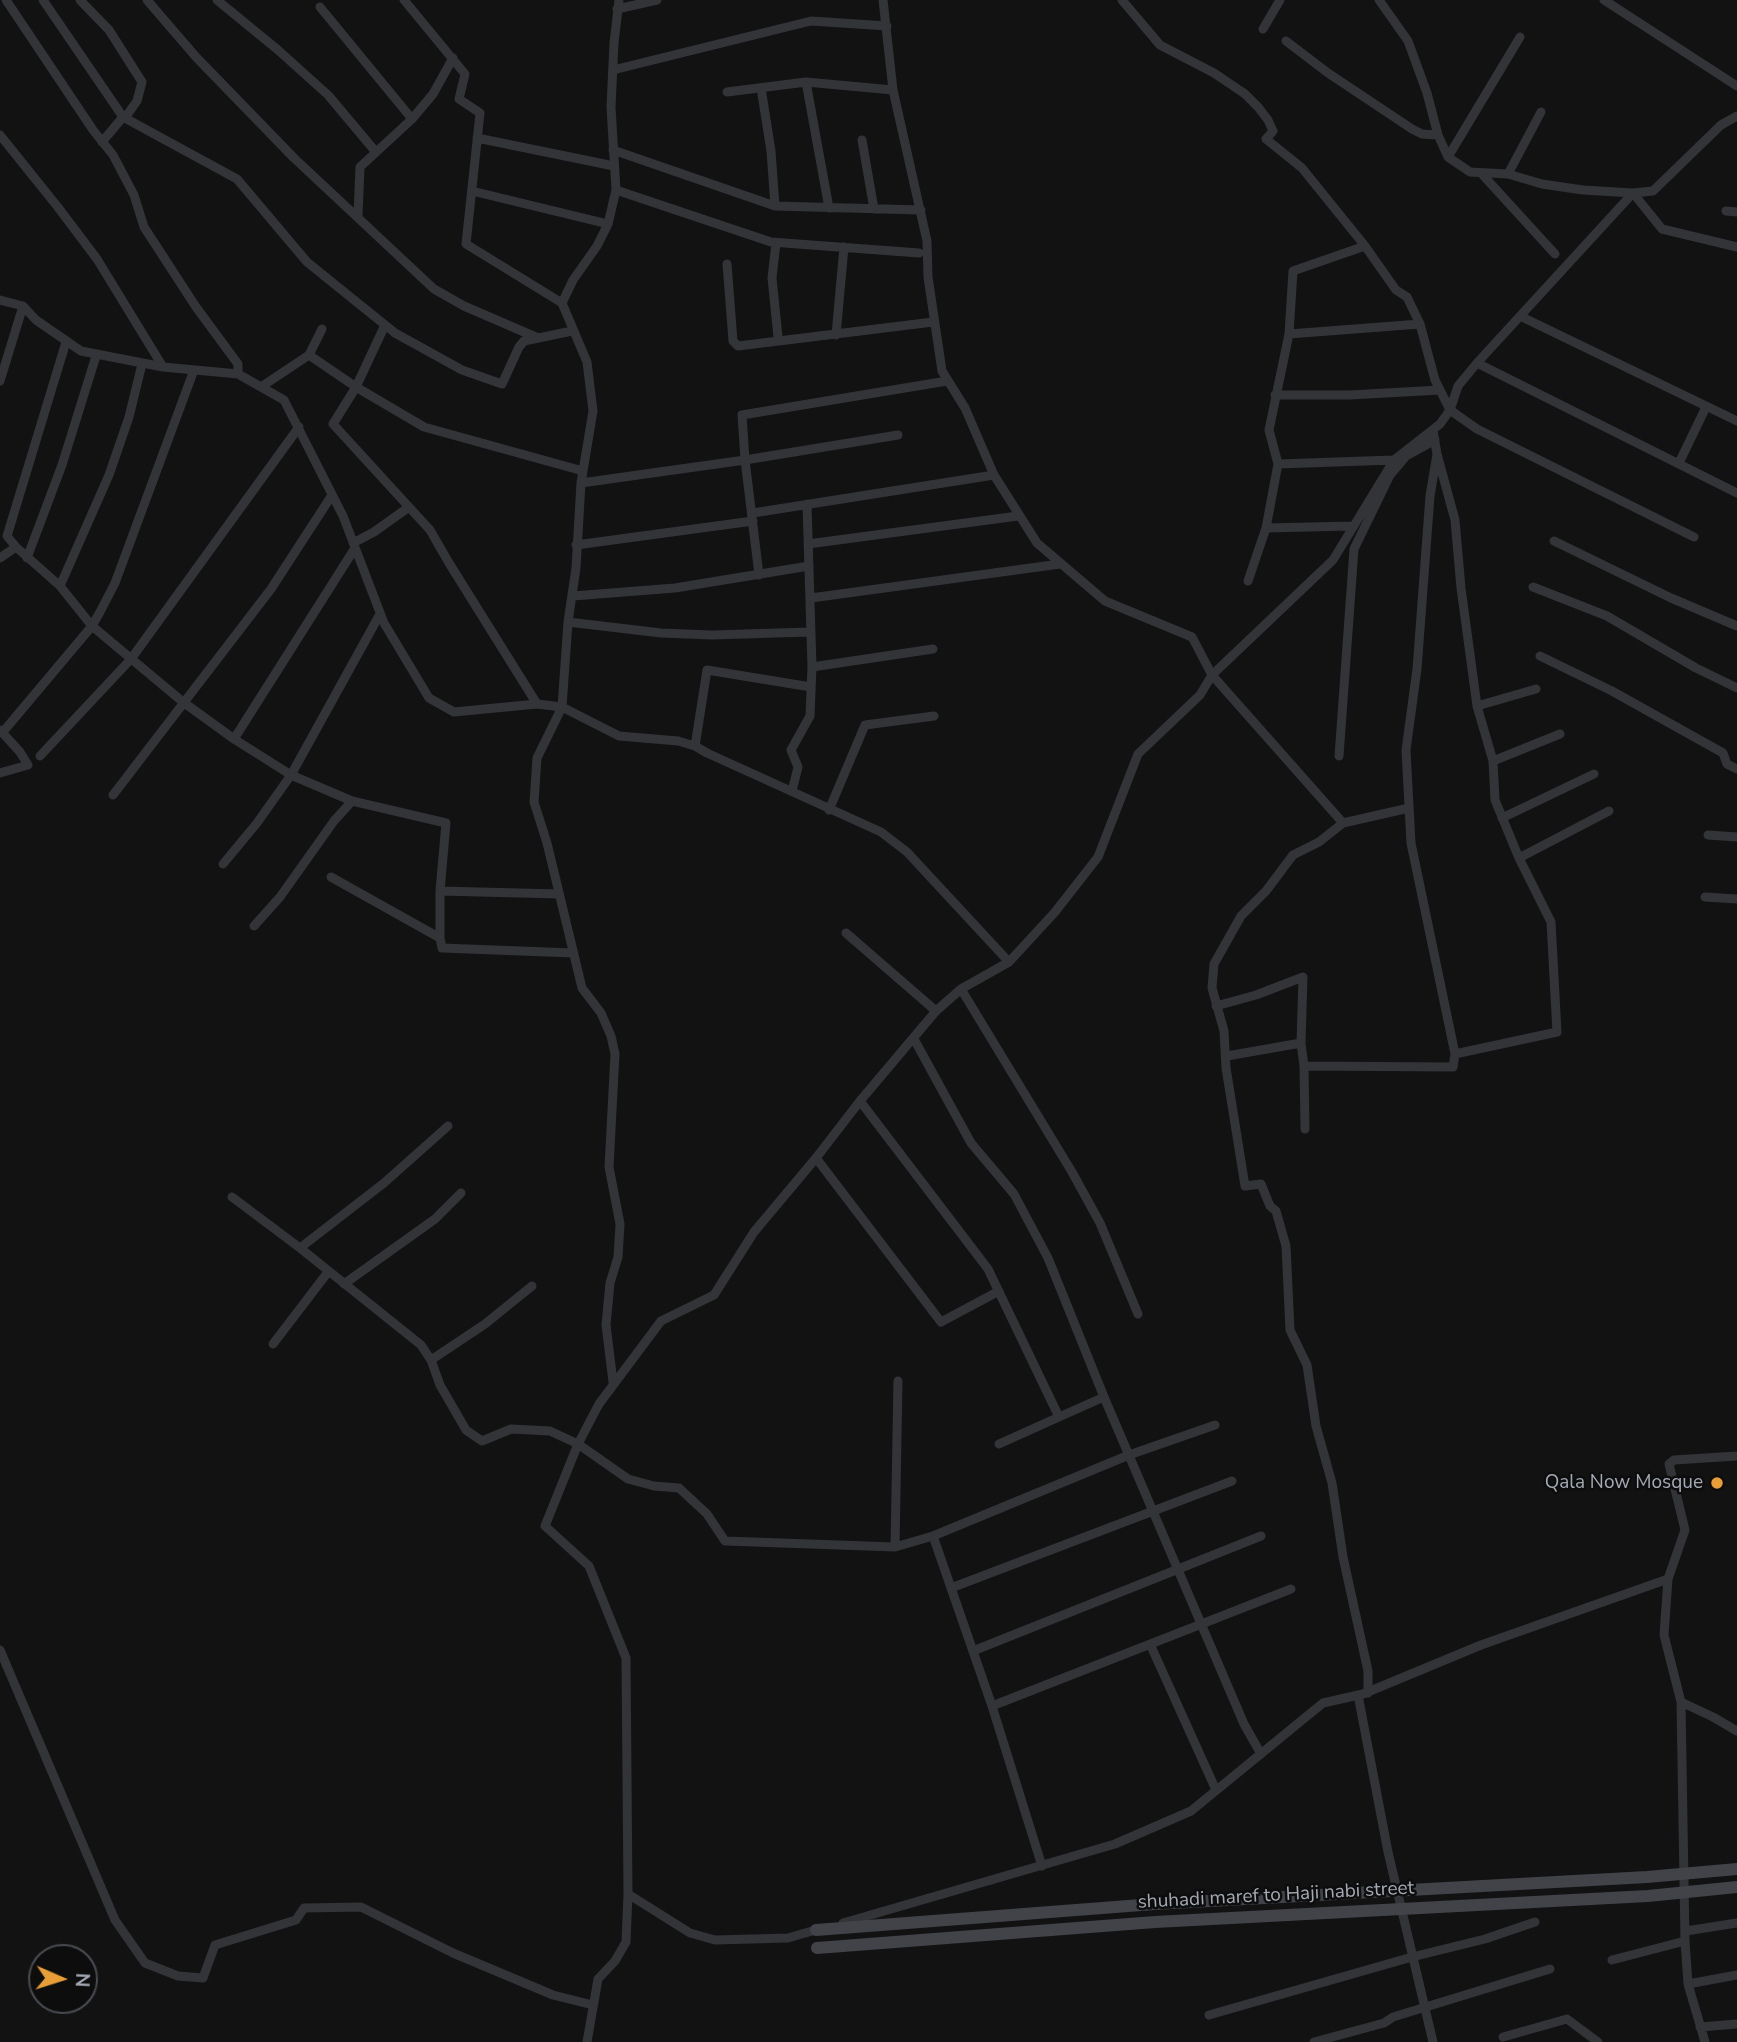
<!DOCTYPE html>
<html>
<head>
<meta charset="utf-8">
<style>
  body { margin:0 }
  #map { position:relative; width:1737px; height:2042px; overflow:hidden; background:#121213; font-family:"Nunito Sans",sans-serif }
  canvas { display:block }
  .north { position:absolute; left:28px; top:1944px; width:70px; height:70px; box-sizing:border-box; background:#0d0d0e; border:2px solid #494c50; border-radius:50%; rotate:93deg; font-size:19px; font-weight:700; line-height:28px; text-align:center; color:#a4aab3 }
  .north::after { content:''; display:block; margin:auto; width:24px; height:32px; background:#e79e36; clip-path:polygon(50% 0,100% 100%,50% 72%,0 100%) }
</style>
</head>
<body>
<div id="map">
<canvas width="1737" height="2042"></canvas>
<div class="north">N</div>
</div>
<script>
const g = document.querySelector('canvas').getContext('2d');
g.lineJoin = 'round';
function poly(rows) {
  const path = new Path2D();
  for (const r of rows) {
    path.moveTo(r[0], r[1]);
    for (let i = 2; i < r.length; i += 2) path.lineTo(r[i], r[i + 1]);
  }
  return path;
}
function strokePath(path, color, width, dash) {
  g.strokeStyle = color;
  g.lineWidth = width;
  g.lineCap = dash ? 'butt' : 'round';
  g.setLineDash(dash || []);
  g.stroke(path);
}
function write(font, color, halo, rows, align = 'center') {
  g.font = font + ' "Nunito Sans",sans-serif';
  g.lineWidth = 5;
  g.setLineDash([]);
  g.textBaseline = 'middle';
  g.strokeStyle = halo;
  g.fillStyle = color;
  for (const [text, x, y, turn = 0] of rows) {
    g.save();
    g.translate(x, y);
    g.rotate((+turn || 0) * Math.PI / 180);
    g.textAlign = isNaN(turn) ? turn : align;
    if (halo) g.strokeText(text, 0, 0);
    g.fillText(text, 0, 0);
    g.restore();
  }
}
strokePath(poly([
  [6,0,93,130,113,155,134,195,144,227,196,307,238,364,238,374,284,400,343,516,384,623,429,698,454,712,537,704,562,707,619,736,678,741,695,746,707,753,881,832,907,852,1009,962],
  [43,0,123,117,237,179,307,262,395,333,462,370,502,384,519,347,524,341,572,331],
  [80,0,109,30,142,82,137,101,125,118],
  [147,0,196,57,294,158,434,289,464,306,538,338],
  [217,0,278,50,328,95,375,151],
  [404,0,465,74,459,99,480,113,466,244,562,303],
  [883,0,893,90,927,241,928,277,942,371,965,408,994,475,1037,543,1105,601,1192,637,1212,675,1343,823],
  [1122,0,1160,45,1214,73,1245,94,1258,107,1268,120,1273,131,1266,139,1302,168,1365,246,1396,290,1407,297,1420,324,1435,380,1450,410,1477,429,1694,537],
  [1379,0,1408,41,1427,93,1438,135,1448,157,1470,172,1508,174,1542,184,1583,190,1633,193,1662,229,1737,247],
  [1604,0,1737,86],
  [320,7,412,119],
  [617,9,657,0],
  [1263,29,1280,0],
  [1286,41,1328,73,1412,129,1422,134,1438,135],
  [613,70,811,21,887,26],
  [806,82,829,208],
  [761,88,771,151,775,206],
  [727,92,806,82,893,90],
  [0,135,57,206,97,259,163,367],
  [477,138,614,166],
  [862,140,874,209],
  [102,142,123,117],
  [613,150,775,206,921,210],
  [1448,157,1520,37],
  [1481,173,1555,254],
  [1508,174,1541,112],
  [616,190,771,242,919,253],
  [472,191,608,224],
  [1726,211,1737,212],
  [358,216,360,167,412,119,433,94,453,58],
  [776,243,772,278,778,337],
  [727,264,733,341,738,346,933,322],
  [0,300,23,306,36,320,81,351,163,367,238,374],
  [1520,316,1737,421],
  [385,325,356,387,333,424,430,530,449,563,537,704],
  [1289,334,1420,324],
  [836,335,844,247],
  [66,342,7,536,16,547,60,586,92,626,183,702,234,739,291,775,352,801,446,823,440,891,440,938,442,948,573,953],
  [309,355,356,387,424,427,583,471],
  [1477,363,1737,493],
  [0,381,23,306],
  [261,387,309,355,322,329],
  [1275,395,1350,395,1440,390],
  [1433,430,1437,454,1455,520,1461,588,1477,706,1493,761,1495,800,1519,858,1551,922,1557,1032,1455,1054],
  [1679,463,1706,407],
  [1278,464,1394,460],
  [581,483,745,460,898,435],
  [753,513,994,475],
  [1266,528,1352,526],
  [1554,541,1671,598,1737,626],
  [353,543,374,532,409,507],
  [808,544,1018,516],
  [576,545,753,521],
  [0,558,16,547],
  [27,558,62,465,96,356],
  [759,575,745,460,742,415,947,381],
  [1248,581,1266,528,1278,464,1269,430,1289,334,1293,271,1365,246],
  [60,586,109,475,129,417,142,364],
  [1533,587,1607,616,1696,668,1737,688],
  [573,596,675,588,809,566],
  [811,598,1060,564],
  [568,622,661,633,712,635,810,632],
  [1540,656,1612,691,1723,753,1727,764,1737,769],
  [812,667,933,649],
  [1477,706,1536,689],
  [0,730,20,752,28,765,0,773],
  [2,733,92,626,100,612,115,583,194,370],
  [234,739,355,548],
  [695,746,707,670,811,687],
  [40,756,131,659,299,427],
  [1339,756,1354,549,1390,475,1406,456,1435,440],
  [1493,761,1560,734],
  [792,791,798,767,791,750,810,716,812,667,807,504],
  [113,795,271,589,332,495],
  [829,810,865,725,934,716],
  [1502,818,1594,774],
  [1708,835,1737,837],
  [1519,858,1609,811],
  [223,864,257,823,291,775,380,614],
  [331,877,440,938],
  [440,891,559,894],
  [1705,897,1737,899],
  [254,926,280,897,334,821,352,801],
  [846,933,936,1011],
  [961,989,1072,1172,1100,1223,1138,1314],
  [1216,1006,1256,995,1303,977,1301,1043,1304,1066,1305,1129],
  [914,1039,971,1143,1014,1194,1048,1258,1104,1397,1244,1724,1261,1754],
  [1227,1056,1301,1043],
  [1304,1066,1453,1067,1455,1054,1411,843,1406,750,1417,669,1430,496,1437,454],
  [860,1101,988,1269,1059,1417,1104,1397],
  [816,1158,941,1322,999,1291],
  [232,1197,300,1248,421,1345,431,1360,440,1385,466,1430,482,1441,511,1429,550,1431,578,1444,628,1479,654,1486,679,1488,707,1514,725,1541,895,1547,933,1536,1129,1455,1215,1425],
  [300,1248,384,1183,448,1126],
  [344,1284,435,1219,461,1193],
  [273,1344,328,1272],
  [431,1360,485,1324,532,1286],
  [613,1382,606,1325,610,1283,618,1257,620,1224,609,1167,615,1054,611,1036,601,1013,582,988,547,843,534,802,537,758,562,707,568,622,576,568,581,483,593,411,587,362,562,303,573,280,597,246,608,224,616,190,611,107,614,43,619,0],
  [999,1444,1059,1417],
  [933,1536,992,1706,1042,1866],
  [895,1547,898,1381],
  [1668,1579,1664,1635,1681,1702,1685,1941,1688,1984,1705,2042],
  [951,1588,1232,1481],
  [1150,1644,1216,1790],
  [0,1650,115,1920,145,1963,178,1976,203,1978,215,1945,296,1920,304,1908,361,1907,453,1953,553,1995,593,2005],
  [973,1651,1261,1536],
  [1368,1693,1368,1671,1343,1557,1332,1483,1316,1426,1307,1365,1290,1330,1286,1246,1276,1211,1270,1206,1261,1184,1245,1186,1226,1068,1224,1031,1212,988,1214,964,1241,916,1266,891,1293,855,1319,842,1343,823,1409,808],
  [1358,1695,1388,1852,1433,2042],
  [1681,1702,1713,1717,1737,1731],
  [992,1706,1291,1589],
  [628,1894,690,1933,715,1940,788,1938,819,1929],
  [843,1923,1115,1844,1191,1811,1323,1703,1363,1694,1481,1645,1668,1579,1685,1530,1669,1464,1674,1460,1737,1456],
  [1686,1931,1737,1923],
  [1612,1960,1685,1941],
  [1688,1984,1737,1975],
  [1209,2015,1412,1957,1485,1939,1535,1922],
  [1700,2027,1737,2024],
  [1503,2037,1567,2019,1598,2042],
  [587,2042,598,1979,615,1961,626,1942,628,1894,626,1658,589,1566,545,1526,578,1444,599,1404,661,1321,714,1295,754,1232,816,1158,860,1101,936,1011,961,989,1009,962,1055,912,1098,857,1138,754,1200,695,1212,675,1333,560,1394,460,1440,424,1450,410,1458,386,1477,363,1633,193,1653,191,1721,125,1737,116],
  [1314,2042,1384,2023,1393,2017,1550,1969]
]), '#333438', 9);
strokePath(poly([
  [816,1930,1154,1904,1647,1877,1737,1869],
  [817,1948,1155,1922,1648,1896,1737,1887]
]), '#414348', 12);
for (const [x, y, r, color] of [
  [1717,1483,7,"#e79e36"]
]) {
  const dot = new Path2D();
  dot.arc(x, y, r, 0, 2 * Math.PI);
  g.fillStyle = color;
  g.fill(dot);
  strokePath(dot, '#0d0d0e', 2.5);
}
write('19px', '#a4aab3', '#0d0d0e', [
  ["Qala Now Mosque",1703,1483]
], 'right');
write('19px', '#a4aab3', '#0d0d0e', [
  ["shuhadi maref to Haji nabi street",1276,1896,-3]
]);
</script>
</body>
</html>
